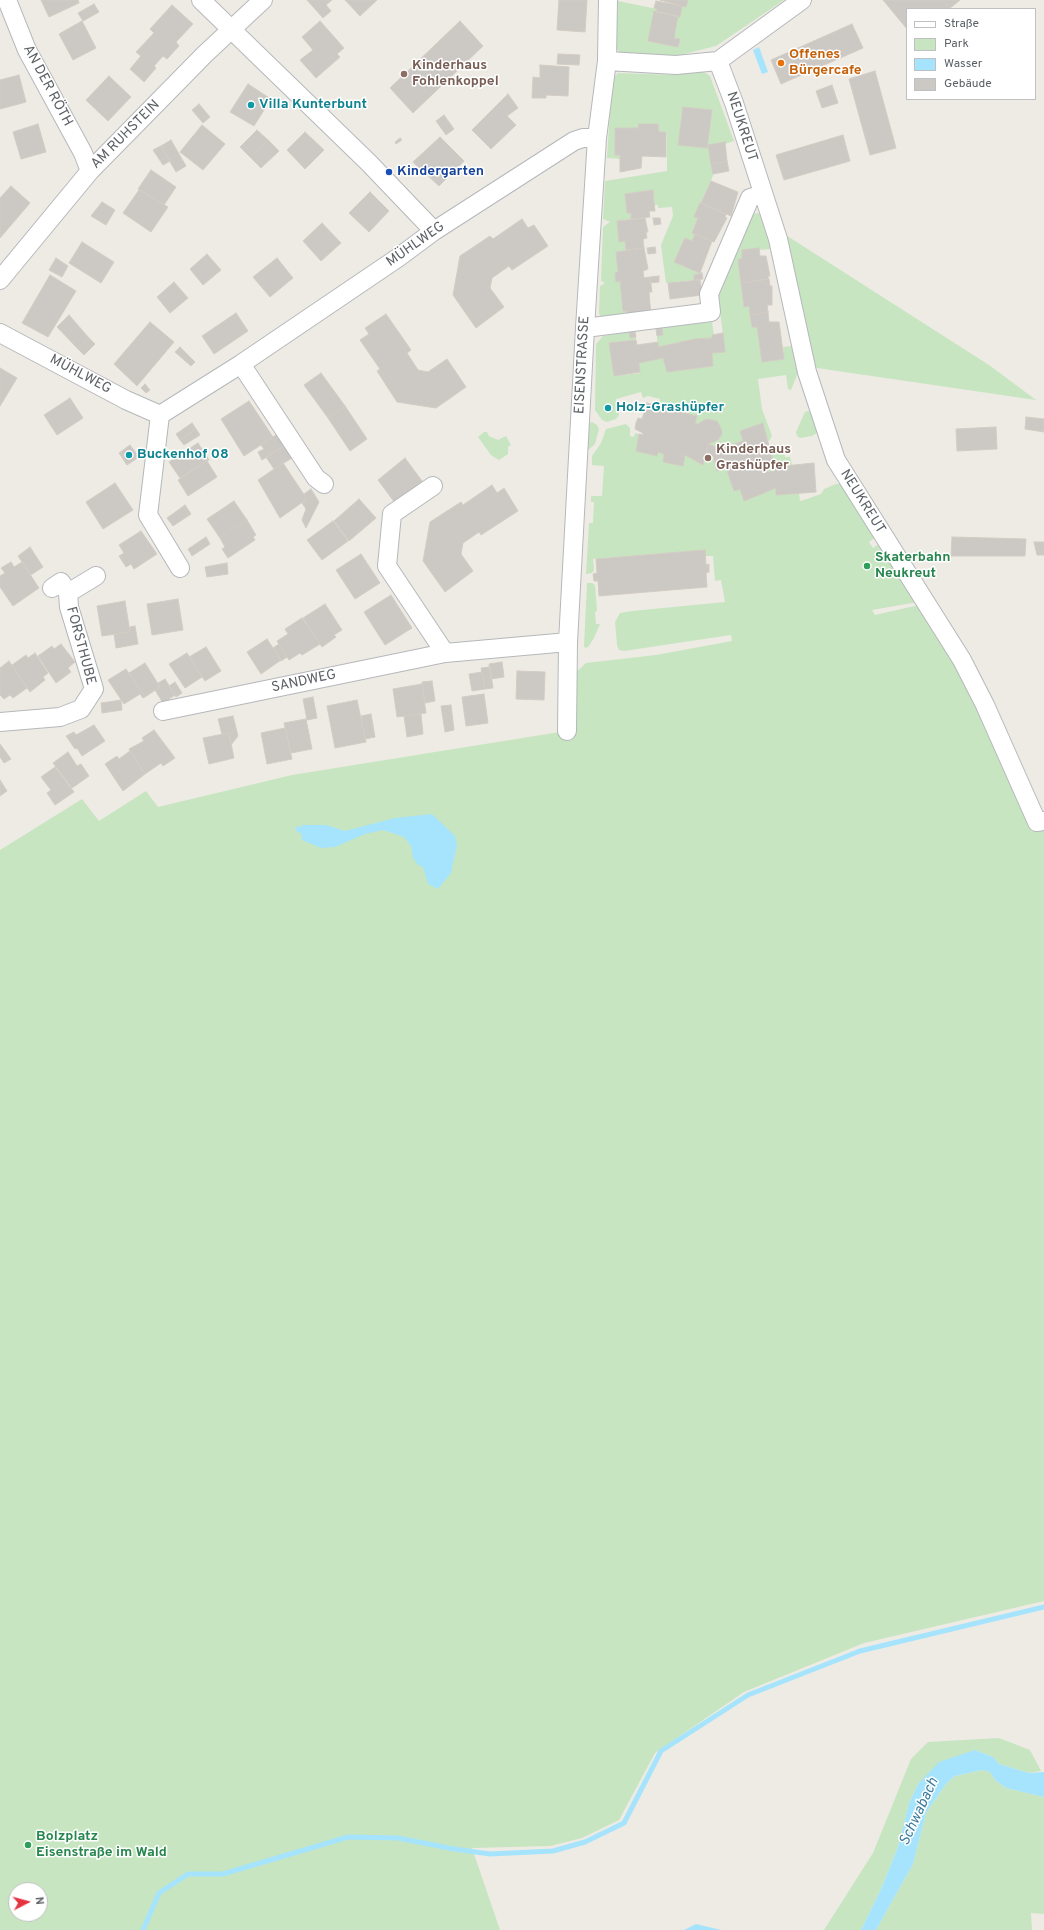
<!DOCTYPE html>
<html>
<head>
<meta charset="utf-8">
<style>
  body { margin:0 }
  #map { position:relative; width:1044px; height:1930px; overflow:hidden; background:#eeebe4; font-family:Overpass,sans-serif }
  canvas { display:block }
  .legend { position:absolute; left:906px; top:8px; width:130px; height:92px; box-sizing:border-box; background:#fff; border:1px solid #bec0c1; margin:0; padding:5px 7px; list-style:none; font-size:12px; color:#5c6165 }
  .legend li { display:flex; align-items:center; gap:8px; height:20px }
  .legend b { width:20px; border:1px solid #bec0c1 }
  .north { position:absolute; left:8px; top:1882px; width:40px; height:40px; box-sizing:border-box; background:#fff; border:1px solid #bec0c1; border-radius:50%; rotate:84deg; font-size:11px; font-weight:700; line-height:16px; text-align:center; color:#5c6165 }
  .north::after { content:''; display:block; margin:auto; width:14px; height:18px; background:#e63340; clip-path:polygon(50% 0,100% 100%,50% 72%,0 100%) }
</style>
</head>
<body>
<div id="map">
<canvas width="1044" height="1930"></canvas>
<ul class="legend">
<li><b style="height:5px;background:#fff"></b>Straße</li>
<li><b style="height:11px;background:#c7e5c1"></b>Park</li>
<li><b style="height:11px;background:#a6e4fd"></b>Wasser</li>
<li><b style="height:11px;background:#ccc8c4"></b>Gebäude</li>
</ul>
<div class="north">N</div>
</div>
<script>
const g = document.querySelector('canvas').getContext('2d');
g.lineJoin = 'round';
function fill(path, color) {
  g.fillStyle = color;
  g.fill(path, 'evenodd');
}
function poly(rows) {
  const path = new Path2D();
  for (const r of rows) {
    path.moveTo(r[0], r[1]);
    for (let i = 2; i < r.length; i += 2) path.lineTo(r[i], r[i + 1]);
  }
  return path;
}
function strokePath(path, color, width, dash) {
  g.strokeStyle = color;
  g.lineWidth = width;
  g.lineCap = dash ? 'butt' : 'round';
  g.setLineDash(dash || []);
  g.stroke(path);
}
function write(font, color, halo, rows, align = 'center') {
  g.font = font + ' Overpass,sans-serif';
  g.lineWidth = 3;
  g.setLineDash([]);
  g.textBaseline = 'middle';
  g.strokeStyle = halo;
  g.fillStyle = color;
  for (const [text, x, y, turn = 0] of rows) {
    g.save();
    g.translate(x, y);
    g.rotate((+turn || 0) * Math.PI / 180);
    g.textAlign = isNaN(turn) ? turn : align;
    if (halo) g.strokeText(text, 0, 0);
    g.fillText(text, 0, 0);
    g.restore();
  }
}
fill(poly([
  [688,0,784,0,716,46,676,56,623,54,619,52,616,47,618,1,657,9,648,41,678,47,680,39,674,38,678,16,680,16,682,6,686,6],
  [699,69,710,76,734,141,725,144,712,178,694,217,698,218,692,232,695,234,692,241,685,238,674,262,700,273,694,275,694,280,666,283,661,245,673,216,672,207,658,208,658,205,655,205,653,190,625,194,627,213,631,213,631,219,617,221,619,241,625,241,626,250,616,252,618,272,615,273,616,282,620,281,623,311,627,311,627,319,601,318,599,313,600,286,605,283,601,281,603,227,610,222,603,219,605,181,667,171,667,132,659,132,658,124,639,124,638,128,615,128,615,155,620,155,621,159,607,158,612,79,618,73,677,75],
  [683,107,712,110,707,148,678,145],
  [758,213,762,215,771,249,742,251,742,258,738,260,744,307,749,306,752,327,757,327,762,362,784,359,783,347,793,346,799,370,791,390,788,389,786,375,758,379,762,409,772,436,769,441,768,441,763,423,740,431,743,441,721,450,720,447,708,444,718,440,721,434,721,428,717,421,706,419,698,424,695,423,697,416,659,406,660,399,648,396,643,398,641,392,616,399,619,415,616,419,607,422,602,420,595,410,596,344,603,336,629,332,636,337,636,340,609,343,614,376,640,373,639,363,663,358,667,372,713,366,712,353,725,351,718,295,752,214],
  [781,232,989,365,1036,400,810,367],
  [712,322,714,335,712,338,695,339,658,347,657,336,663,335,662,328],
  [808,411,812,413,818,429,817,433,812,436,800,438,797,436,796,432,805,412],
  [592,422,597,425,599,429,595,444,588,450,586,449,589,423],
  [626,424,630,428,630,436,634,437,635,433,639,434,636,451,657,456,658,452,664,454,663,462,683,466,685,455,703,465,706,455,713,456,717,470,726,467,740,489,744,500,776,488,776,495,799,493,800,501,807,499,821,494,824,489,836,484,843,484,877,536,869,542,873,548,882,542,918,602,872,610,875,615,928,603,1044,822,1044,1601,864,1643,744,1692,655,1753,619,1820,582,1838,550,1846,472,1848,500,1930,0,1930,0,850,82,799,99,821,146,791,158,807,292,775,566,731,567,681,586,663,656,655,732,641,731,635,624,651,619,650,617,645,615,622,620,613,632,611,725,602,721,580,715,581,713,556,705,556,705,550,593,559,594,570,592,573,586,574,589,523,593,523,594,502,591,502,591,496,602,496,604,466,592,465,592,456,601,443,606,429],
  [16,1890,40,1890,40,1914,16,1914],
  [484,432,487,432,489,436,498,440,506,436,511,445,508,447,508,454,499,460,491,455,478,437],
  [781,444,785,457,790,457,792,465,774,467,774,471,768,472,766,468,769,448],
  [587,583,592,583,595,585,597,610,595,613,596,624,600,624,594,638,588,647,585,648,584,646],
  [999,1738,1030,1750,1041,1771,1029,1773,999,1764,993,1757,975,1750,957,1757,918,1784,909,1803,898,1847,881,1889,861,1930,812,1930,824,1930,873,1853,911,1759,928,1742],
  [982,1770,990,1772,995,1780,1006,1788,1044,1797,1044,1914,1031,1913,1032,1930,876,1930,913,1864,926,1813,946,1784,955,1776]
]), '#c7e5c1');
fill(poly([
  [759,47,768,72,762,74,753,50],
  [432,814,455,836,457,845,451,873,438,889,428,884,423,867,418,865,413,858,411,846,404,837,383,830,365,834,335,847,321,848,302,840,301,825,326,825,345,831,395,818],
  [975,1750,993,1757,999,1764,1029,1773,1044,1772,1044,1797,1006,1788,995,1780,990,1772,982,1770,955,1776,946,1784,926,1813,913,1864,876,1930,861,1930,881,1889,898,1847,909,1803,918,1784,939,1762],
  [696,1924,721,1930,722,1930,684,1930]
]), '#a6e4fd');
strokePath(poly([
  [298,829,301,831],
  [143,1930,159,1893,188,1874,223,1874,348,1837,398,1838,454,1849,490,1854,553,1851,585,1842,624,1823,661,1751,748,1695,860,1651,1044,1607]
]), '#a6e4fd', 5);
const building = poly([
  [41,0,78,0,79,3,49,17,41,0],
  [307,0,332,0,326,5,331,11,323,18,307,0],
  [345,0,377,0,360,16,345,0],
  [559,0,587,0,585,32,557,30,559,0],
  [660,0,688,0,686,7,660,0],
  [883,0,960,0,949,9,907,9,907,29,883,0],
  [656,1,682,6,680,17,656,12,657,9,654,8,656,1],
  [94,4,99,12,83,21,78,13,94,4],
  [172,5,193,24,176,42,179,46,167,59,163,56,154,66,156,68,144,82,130,69,141,56,136,52,154,33,150,29,172,5],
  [654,11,678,16,674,38,680,39,678,47,648,41,654,11],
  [82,21,96,48,73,60,59,34,82,21],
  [320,21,344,48,337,54,340,57,316,78,300,60,313,50,302,37,320,21],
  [460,21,483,46,413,113,390,88,460,21],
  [852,24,863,48,781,84,771,60,852,24],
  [558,54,580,55,579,65,557,64,558,54],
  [540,65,569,67,568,96,546,95,546,98,532,98,533,77,540,78,540,65],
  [875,71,896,148,870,155,849,79,875,71],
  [19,75,26,102,0,109,0,80,19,75],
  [109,76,131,97,108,121,86,100,109,76],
  [248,84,271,99,254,126,230,112,248,84],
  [832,85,838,103,822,108,816,91,832,85],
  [508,94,518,108,507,116,516,125,491,149,472,130,508,94],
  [199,104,210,117,203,123,192,110,199,104],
  [683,107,712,110,707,148,678,145,683,107],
  [444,115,454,129,446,135,436,121,444,115],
  [38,124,46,152,21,159,13,132,38,124],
  [639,124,658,124,659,132,666,132,666,157,642,156,641,168,620,172,620,155,615,155,615,128,638,128,639,124],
  [202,125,225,144,203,170,180,152,202,125],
  [257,130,268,140,250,157,240,147,257,130],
  [305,132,324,150,305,169,287,150,305,132],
  [843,135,850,161,784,180,776,155,843,135],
  [440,137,464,161,439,186,413,162,440,137],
  [400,138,402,140,396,144,395,142,400,138],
  [171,140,186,166,176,172,161,146,171,140],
  [268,140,279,151,261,168,250,157,268,140],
  [725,142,727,161,711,164,708,145,725,142],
  [161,146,170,161,163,165,153,150,161,146],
  [727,161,729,171,713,174,711,164,727,161],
  [151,170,176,187,164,205,138,189,151,170],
  [711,181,738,192,731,216,701,203,711,181],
  [11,186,30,203,0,238,0,198,11,186],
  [139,190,168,207,151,232,123,213,139,190],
  [653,190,655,211,649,211,650,217,631,219,631,213,627,213,625,194,653,190],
  [370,192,389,211,369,232,349,213,370,192],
  [102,202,115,210,106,225,91,216,102,202],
  [700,203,726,214,725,217,727,218,714,242,692,233,698,218,694,217,700,203],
  [645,218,648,232,646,232,647,238,643,239,644,248,626,250,625,241,619,242,617,221,645,218],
  [653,218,660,218,661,224,654,225,653,218],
  [522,219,528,228,534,225,548,246,512,270,509,266,492,278,490,288,504,307,476,328,453,295,460,256,490,236,493,239,522,219],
  [322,223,341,243,321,261,303,241,322,223],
  [695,234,712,241,700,273,674,262,685,238,692,241,695,234],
  [82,242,114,262,101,283,69,263,82,242],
  [655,247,656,253,648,254,647,248,655,247],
  [644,248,648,269,643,271,644,278,650,277,652,292,649,292,651,316,627,319,627,311,623,311,620,281,616,282,615,273,618,272,616,252,644,248],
  [759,248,760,256,766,256,770,276,768,276,768,279,741,283,738,260,742,258,742,250,759,248],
  [207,254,221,270,203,285,190,269,207,254],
  [56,258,68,266,62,277,49,270,56,258],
  [277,258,293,278,270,297,253,277,277,258],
  [702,273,703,279,694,280,694,275,702,273],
  [50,275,76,291,48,337,22,323,50,275],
  [659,276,659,282,650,283,650,277,659,276],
  [769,279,770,286,772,286,772,305,767,305,768,312,750,315,749,306,744,307,741,283,769,279],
  [700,280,702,295,670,299,668,283,700,280],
  [174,282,188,298,170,313,157,297,174,282],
  [768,312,769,322,779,322,784,359,762,362,757,327,752,327,750,315,768,312],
  [236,313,248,331,214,354,202,336,236,313],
  [386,314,411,350,407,353,418,370,428,372,447,359,466,387,436,408,397,402,377,371,380,369,360,340,369,334,365,328,386,314],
  [69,315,89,338,78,349,57,327,69,315],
  [150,322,174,342,137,386,114,364,150,322],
  [662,328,663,335,657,336,656,329,662,328],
  [629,332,635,332,636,337,630,338,629,332],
  [723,333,725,352,712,353,713,366,667,372,663,358,639,363,640,372,614,376,609,343,636,340,637,345,658,342,658,347,695,339,712,338,712,335,723,333],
  [89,338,95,344,84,355,78,349,89,338],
  [180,347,195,362,191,366,175,352,180,347],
  [0,368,17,378,0,406,0,368],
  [321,373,345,406,328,418,304,385,321,373],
  [145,384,150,390,146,393,141,388,145,384],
  [70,398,83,418,57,435,44,415,70,398],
  [249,401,273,437,244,456,221,419,249,401],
  [647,403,697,416,695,423,698,424,706,419,717,421,721,428,722,434,718,440,708,444,703,465,685,455,683,466,663,462,664,454,658,452,657,456,636,451,639,434,643,435,643,433,635,429,636,423,638,418,642,419,647,403],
  [345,406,367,439,350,451,328,418,345,406],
  [1026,417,1044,419,1044,432,1025,429,1026,417],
  [192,423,196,429,180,440,176,434,192,423],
  [763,423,774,465,766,468,768,472,774,471,774,467,814,463,816,492,776,495,776,488,744,501,740,489,734,491,726,467,717,471,713,456,706,455,708,444,720,448,721,450,726,448,726,447,743,441,740,431,763,423],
  [996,427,997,449,957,451,956,429,996,427],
  [196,429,200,435,184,445,180,440,196,429],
  [276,435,284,446,262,460,258,452,264,449,261,445,276,435],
  [198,443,209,460,180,478,169,462,198,443],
  [130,445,139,457,127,465,119,453,130,445],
  [284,446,292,458,274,469,266,457,284,446],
  [405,458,422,481,395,503,378,480,405,458],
  [207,461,217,477,188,496,178,480,207,461],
  [283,463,307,499,280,518,258,480,283,463],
  [115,483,133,510,103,529,86,502,115,483],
  [492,485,497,493,504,488,518,511,481,535,479,532,463,543,461,554,473,571,445,592,423,561,430,522,461,502,463,505,492,485],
  [311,489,319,502,306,528,302,520,306,509,302,503,307,499,304,494,311,489],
  [359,499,376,518,349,541,334,521,359,499],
  [234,501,247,520,220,538,207,519,234,501],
  [185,505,191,514,173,526,167,518,185,505],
  [247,520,256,535,253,537,255,540,228,558,222,549,225,547,220,538,247,520],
  [333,521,348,541,322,560,307,540,333,521],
  [141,531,157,554,134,569,131,564,126,567,119,556,124,553,119,545,141,531],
  [206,537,210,544,192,556,188,549,206,537],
  [952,537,1026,539,1025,556,951,556,952,537],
  [1034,542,1044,542,1044,555,1037,555,1034,542],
  [30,547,43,567,31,575,18,556,30,547],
  [705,550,706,565,709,564,709,572,706,573,707,587,599,596,598,581,594,581,593,574,597,573,596,559,705,550],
  [361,554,380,583,355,599,336,570,361,554],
  [11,562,14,567,22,562,39,588,13,606,0,587,0,576,5,573,1,568,11,562],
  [227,563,228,574,207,577,205,567,227,563],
  [391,595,412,628,385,645,364,612,391,595],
  [178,599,183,630,152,635,147,604,178,599],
  [125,601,130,632,102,636,97,606,125,601],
  [325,604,342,630,334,635,336,637,322,647,303,618,325,604],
  [302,618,320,644,302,655,300,653,289,660,277,641,288,634,285,629,302,618],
  [135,626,138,644,116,648,114,634,130,632,130,627,135,626],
  [267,639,281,660,261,674,247,652,267,639],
  [61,644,75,662,68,668,71,672,56,683,38,656,52,646,54,649,61,644],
  [279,644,287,657,281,661,273,648,279,644],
  [206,647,221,671,205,681,189,657,206,647],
  [35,653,48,673,43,677,45,680,30,692,12,665,26,655,28,658,35,653],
  [187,653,202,677,185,688,169,664,187,653],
  [9,661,27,688,13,698,10,695,4,699,0,695,0,668,9,661],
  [502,662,504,677,491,679,489,664,502,662],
  [145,663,160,687,145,697,129,673,145,663],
  [490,667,493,688,485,689,481,668,490,667],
  [126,669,145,697,143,698,140,694,124,704,108,680,126,669],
  [517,671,545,672,544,700,516,699,517,671],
  [482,672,485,689,472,691,469,674,482,672],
  [165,679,175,695,163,703,155,690,160,687,158,683,165,679],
  [432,681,435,701,425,703,422,682,432,681],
  [175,682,182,693,176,697,169,686,175,682],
  [422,684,426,713,397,717,393,689,422,684],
  [484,694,488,723,466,726,462,697,484,694],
  [313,697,317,718,307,720,303,699,313,697],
  [121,700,122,710,102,713,101,703,121,700],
  [357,700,366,742,335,748,327,706,357,700],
  [451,705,454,730,445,732,441,706,451,705],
  [371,714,375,737,365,739,361,716,371,714],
  [421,714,423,734,407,737,404,716,421,714],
  [233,716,238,736,231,745,229,733,222,734,218,719,233,716],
  [306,719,312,749,291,753,284,723,306,719],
  [94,725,105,741,82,756,77,748,75,749,66,736,74,732,76,735,94,725],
  [285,728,292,759,267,764,261,733,285,728],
  [154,730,175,758,163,766,161,763,145,774,129,749,144,741,142,738,154,730],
  [229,733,234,758,209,764,203,738,229,733],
  [0,744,11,759,4,763,0,757,0,744],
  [130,751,145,774,123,791,105,764,117,756,119,759,130,751],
  [68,752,77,766,81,764,89,776,72,788,53,763,68,752],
  [55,767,74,792,55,805,47,793,51,790,41,777,55,767],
  [0,780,7,791,0,796,0,780]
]);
fill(building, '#ccc8c4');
strokePath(building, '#d3ccc3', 1);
const minor = poly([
  [7,0,27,50,83,153,90,171],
  [201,0,369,163,434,231],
  [607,61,676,65,718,61,802,0],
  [718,61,734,103,778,239,807,372,836,460,962,660,985,705,1037,822,1044,821],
  [0,280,90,171,205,54,263,0],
  [585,328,711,312,709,294,750,198,763,194],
  [0,333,126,400,160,415,241,364,399,257,434,231,574,141,583,138,597,138],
  [241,364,316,478,324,484],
  [160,415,148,515,180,568],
  [433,486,392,514,387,566,445,653],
  [68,593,96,576],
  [163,711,445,653,568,642],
  [0,722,60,717,81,709,94,689,69,607,68,593,61,582,52,588],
  [567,731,568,642,585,328,597,138,607,61,608,0]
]);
strokePath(minor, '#b5b8bb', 20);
strokePath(minor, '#fff', 18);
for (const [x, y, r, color] of [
  [781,63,4,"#e8710a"],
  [404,74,4,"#8d6e63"],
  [251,105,4,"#0f9aa8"],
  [389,172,4,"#1a4fb4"],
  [608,408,4,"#0f9aa8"],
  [129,455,4,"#0f9aa8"],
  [708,458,4,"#8d6e63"],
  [867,566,4,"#2e9e5b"],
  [28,1845,4,"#2e9e5b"]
]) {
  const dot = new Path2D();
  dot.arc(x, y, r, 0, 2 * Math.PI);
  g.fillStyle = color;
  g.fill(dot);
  strokePath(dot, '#fff', 1.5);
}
write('bold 14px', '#c56008', '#fff', [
  ["Offenes",789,55],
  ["Bürgercafe",789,71]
], 'left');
write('bold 14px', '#785e54', '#fff', [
  ["Kinderhaus",412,66],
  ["Fohlenkoppel",412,82],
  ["Kinderhaus",716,450],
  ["Grashüpfer",716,466]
], 'left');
write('14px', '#5c6165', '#fff', [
  ["AN DER RÖTH",47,86,62],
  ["NEUKREUT",741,127,72],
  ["AM RUHSTEIN",126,135,-45],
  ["MÜHLWEG",416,245,-35],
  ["EISENSTRASSE",583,365,-87],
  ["MÜHLWEG",80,375,28],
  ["NEUKREUT",862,502,58],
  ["FORSTHUBE",80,646,75],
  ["SANDWEG",304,682,-12]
]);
write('bold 14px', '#0d838f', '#fff', [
  ["Villa Kunterbunt",259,105],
  ["Holz-Grashüpfer",616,408],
  ["Buckenhof 08",137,455]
], 'left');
write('bold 14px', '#164399', '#fff', [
  ["Kindergarten",397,172]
], 'left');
write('bold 14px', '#27864d', '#fff', [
  ["Skaterbahn",875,558],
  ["Neukreut",875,574],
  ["Bolzplatz",36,1837],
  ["Eisenstraße im Wald",36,1853]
], 'left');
write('italic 15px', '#3d7b9e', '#fff', [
  ["Schwabach",920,1812,-65]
]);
</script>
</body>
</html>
